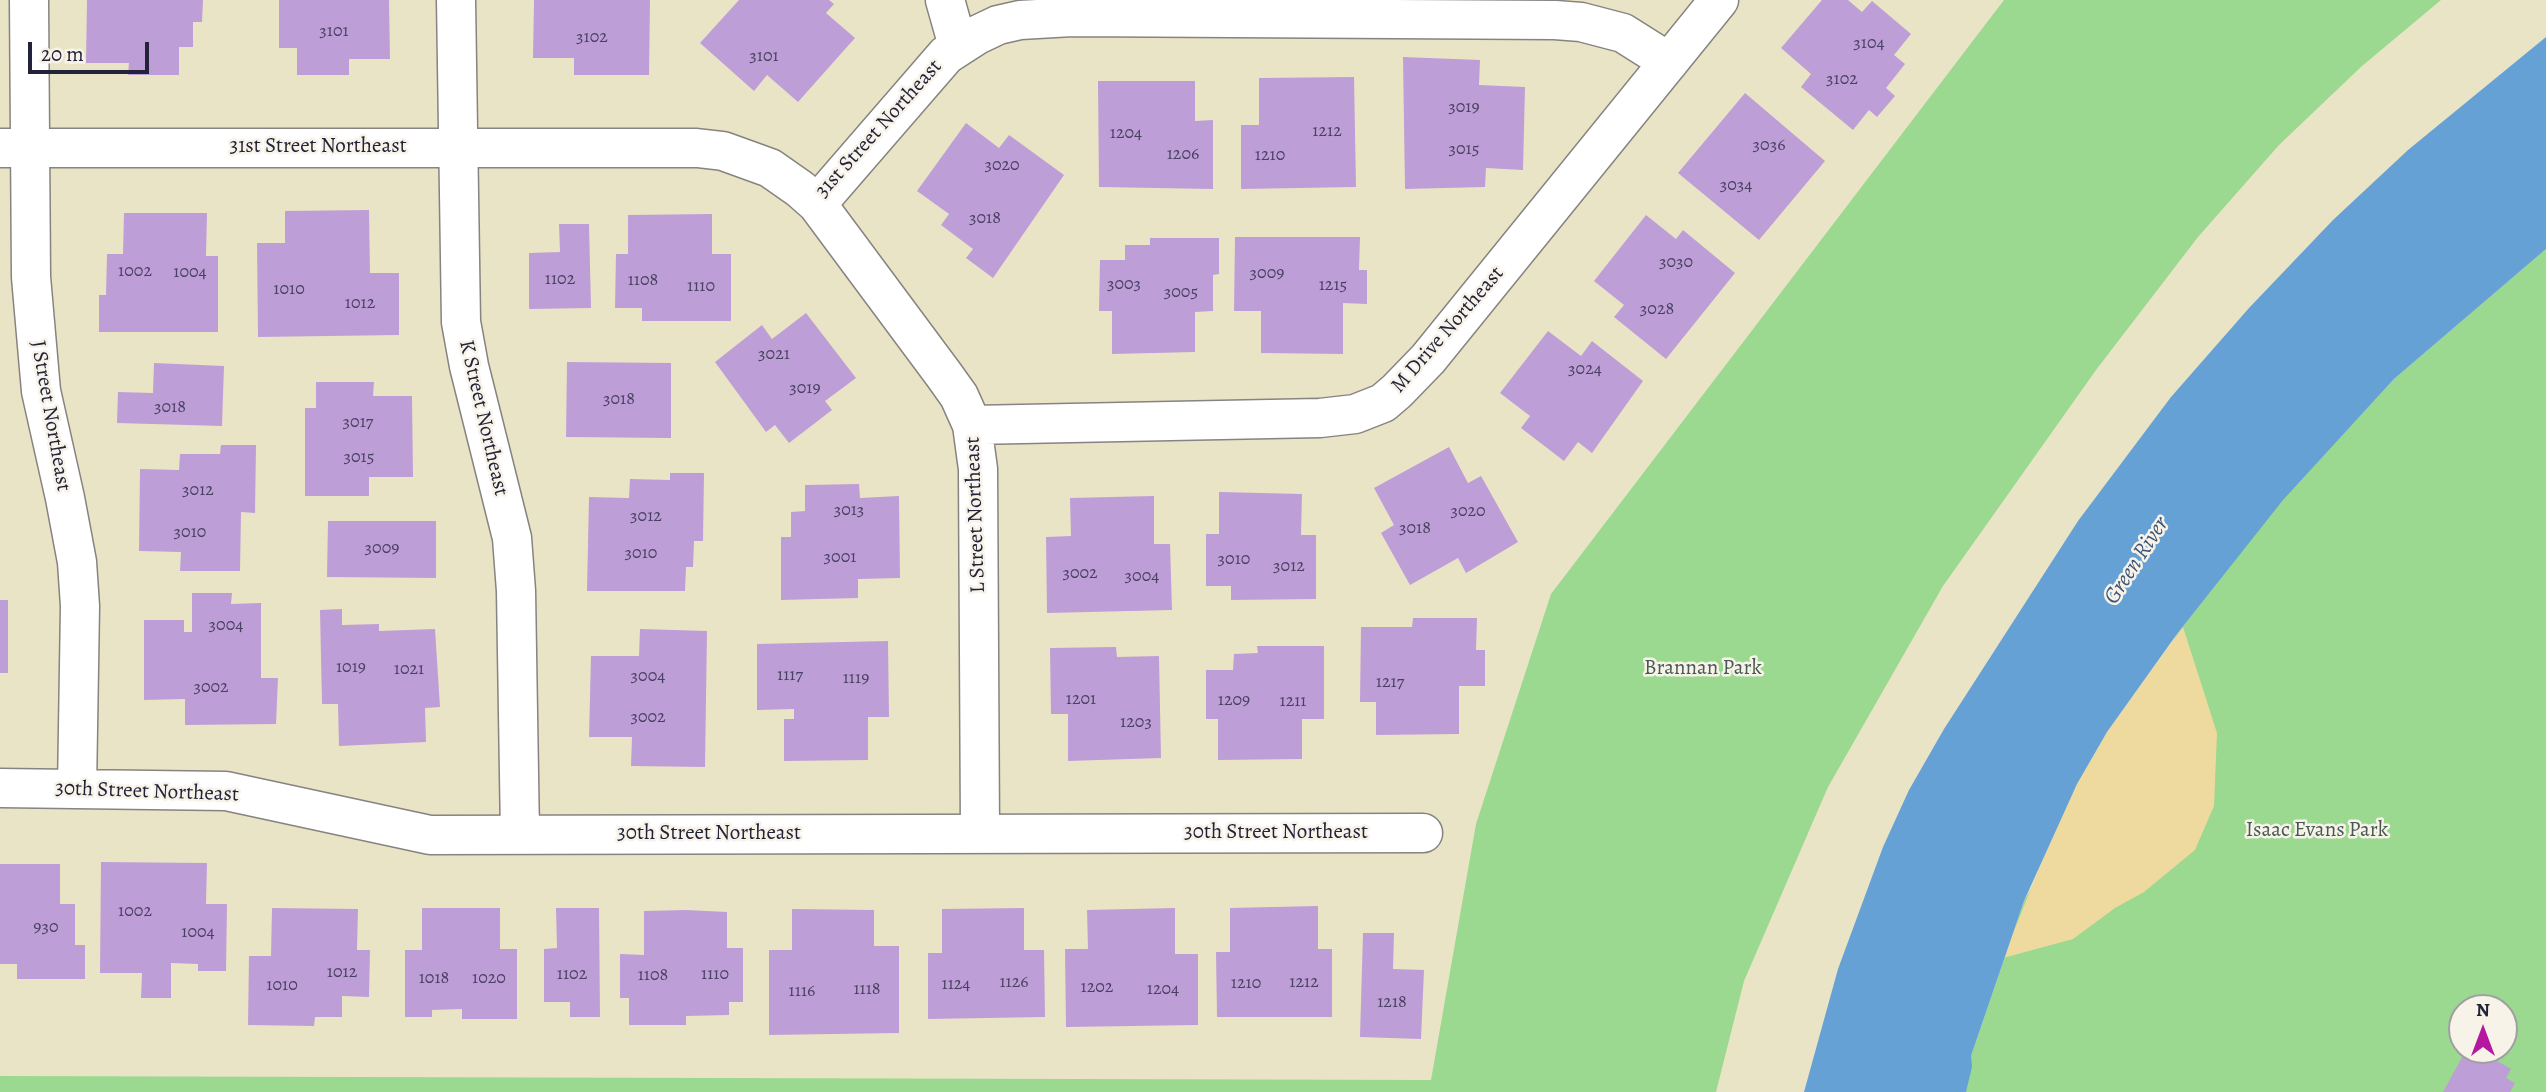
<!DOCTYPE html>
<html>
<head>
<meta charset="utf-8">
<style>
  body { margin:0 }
  #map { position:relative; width:2546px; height:1092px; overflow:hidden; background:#eae4c6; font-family:Alegreya,serif }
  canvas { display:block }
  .north { position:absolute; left:2448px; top:994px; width:70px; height:70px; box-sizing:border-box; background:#f7f3e8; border:2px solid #a29fa3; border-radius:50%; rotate:0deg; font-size:19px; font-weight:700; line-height:28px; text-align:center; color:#22223b }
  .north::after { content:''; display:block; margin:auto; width:24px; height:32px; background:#b5179e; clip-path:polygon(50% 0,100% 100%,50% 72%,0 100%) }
  .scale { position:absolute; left:28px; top:42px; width:121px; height:32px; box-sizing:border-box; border:4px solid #22223b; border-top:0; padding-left:9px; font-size:21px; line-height:24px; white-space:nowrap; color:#22223b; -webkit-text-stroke:5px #f7f3e8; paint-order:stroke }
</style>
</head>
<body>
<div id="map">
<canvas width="2546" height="1092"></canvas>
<div class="north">N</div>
<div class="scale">20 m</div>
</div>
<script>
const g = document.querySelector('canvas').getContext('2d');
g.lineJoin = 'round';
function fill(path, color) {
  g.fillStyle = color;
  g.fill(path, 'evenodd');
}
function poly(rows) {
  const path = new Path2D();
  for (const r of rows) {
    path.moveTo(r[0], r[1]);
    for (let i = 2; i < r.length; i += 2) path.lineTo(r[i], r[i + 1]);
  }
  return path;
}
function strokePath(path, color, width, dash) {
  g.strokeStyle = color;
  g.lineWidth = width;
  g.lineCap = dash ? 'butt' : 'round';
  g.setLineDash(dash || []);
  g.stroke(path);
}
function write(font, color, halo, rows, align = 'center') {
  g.font = font + ' Alegreya,serif';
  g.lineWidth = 5;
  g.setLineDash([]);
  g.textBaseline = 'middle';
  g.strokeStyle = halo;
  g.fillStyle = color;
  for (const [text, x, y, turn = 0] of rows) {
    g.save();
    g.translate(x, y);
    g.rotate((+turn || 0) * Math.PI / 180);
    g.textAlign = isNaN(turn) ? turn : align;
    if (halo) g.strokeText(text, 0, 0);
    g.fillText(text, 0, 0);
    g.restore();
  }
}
fill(poly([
  [2004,0,2441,0,2362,66,2279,145,2198,237,2096,370,1943,586,1828,787,1744,981,1716,1092,0,1092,0,1076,1431,1080,1476,824,1551,594],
  [2546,249,2546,1092,1965,1092,1971,1056,2024,901,2177,634,2282,500,2394,379],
  [2462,1008,2504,1008,2504,1050,2462,1050]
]), '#9ad98f');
fill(poly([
  [2183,627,2217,733,2214,806,2195,850,2144,892,2115,908,2073,939,2003,958,2051,839,2077,784,2107,732]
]), '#eeda9e');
fill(poly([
  [2546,37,2546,249,2394,379,2283,500,2177,634,2107,732,2077,784,2024,901,1971,1056,1972,1067,1966,1092,1804,1092,1838,969,1883,847,1909,790,1944,729,2078,521,2171,397,2249,308,2333,220,2408,150]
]), '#66a1d6');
fill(poly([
  [87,0,203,0,202,22,193,22,193,47,179,47,179,75,128,75,129,63,86,63],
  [279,0,389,0,390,59,349,59,349,75,297,75,297,48,279,48],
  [534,0,650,0,649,75,574,75,574,58,533,58],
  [739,0,829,0,834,4,826,13,855,38,798,102,767,75,754,91,700,43],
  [1822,0,1848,0,1862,12,1872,1,1911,34,1894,55,1905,64,1886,88,1895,96,1877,117,1869,110,1853,130,1801,87,1811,74,1781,48],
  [1403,57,1480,60,1479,85,1525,87,1523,170,1486,168,1485,187,1405,189],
  [1354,77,1356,187,1241,189,1241,125,1259,125,1259,78],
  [1098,81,1195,81,1195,121,1213,120,1213,189,1099,187],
  [1745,93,1825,161,1759,240,1678,173],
  [966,123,999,148,1009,135,1064,175,993,278,966,258,973,249,941,225,949,214,917,191],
  [369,210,370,273,399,273,399,335,258,337,257,243,285,243,285,211],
  [124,213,207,213,206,256,218,256,218,332,99,332,99,295,106,295,107,254,123,254],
  [712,214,712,254,731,254,731,321,642,321,642,308,615,308,616,254,628,254,628,215],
  [1646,215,1676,239,1683,230,1735,273,1666,359,1614,317,1624,305,1594,281],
  [559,224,589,224,591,308,529,309,529,253,560,252],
  [1235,237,1360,237,1359,270,1367,270,1367,304,1343,303,1343,354,1261,353,1261,311,1234,311],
  [1150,238,1219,238,1219,274,1213,275,1213,311,1195,312,1195,352,1112,354,1112,311,1099,311,1100,260,1125,260,1125,245,1150,245],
  [806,313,856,378,825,401,832,410,789,443,775,425,766,432,715,362,762,325,772,339],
  [1548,331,1581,356,1592,341,1643,381,1592,453,1578,442,1564,461,1521,428,1530,416,1500,393],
  [567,362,671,363,671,438,566,437],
  [154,363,224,366,222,426,117,423,118,392,153,393],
  [316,382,374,382,373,396,412,396,413,477,369,477,369,496,305,496,305,408,316,408],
  [221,445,256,445,255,513,241,512,240,571,180,571,181,552,139,551,140,469,179,470,180,454,220,454],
  [1449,447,1468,483,1481,476,1518,542,1466,573,1458,558,1410,585,1381,533,1394,525,1374,488],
  [670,473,704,473,703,541,694,541,693,567,686,567,685,591,587,591,589,497,629,498,630,479,670,480],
  [859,484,860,498,899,496,900,578,858,579,858,598,781,600,781,537,791,537,791,512,805,511,805,485],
  [1219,492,1302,494,1301,535,1316,535,1316,599,1231,600,1231,586,1206,586,1206,534,1219,534],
  [1154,496,1154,544,1170,544,1172,610,1047,613,1046,537,1071,536,1070,498],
  [328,521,436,521,436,578,327,577],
  [192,593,232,593,231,604,261,603,261,678,278,678,276,724,185,725,185,699,144,700,144,620,184,620,184,632,192,632],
  [0,600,8,600,8,673,0,673],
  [342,609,342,625,379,624,379,631,435,629,440,707,425,708,426,742,339,746,338,704,322,704,320,610],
  [1413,618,1477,618,1476,650,1485,650,1485,686,1459,686,1459,734,1376,735,1376,702,1360,702,1361,627,1412,627],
  [640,629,707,631,705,767,631,766,632,737,589,737,591,656,639,656],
  [888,641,889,717,868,717,868,760,784,761,784,719,794,719,794,709,757,710,757,644],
  [1257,646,1324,646,1324,719,1302,719,1302,759,1218,760,1218,719,1206,719,1206,670,1233,670,1234,654,1258,653],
  [1116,647,1117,657,1159,656,1161,758,1068,761,1068,714,1051,714,1050,648],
  [101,862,207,863,206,904,227,904,226,971,198,971,198,964,171,963,171,998,141,998,142,973,100,973],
  [0,864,60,864,60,904,75,904,75,945,85,945,85,979,17,979,17,964,0,964],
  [1318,906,1318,949,1332,949,1332,1017,1217,1017,1216,952,1230,952,1230,908],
  [272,908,358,909,357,950,370,950,369,997,342,996,342,1017,315,1017,314,1026,248,1025,249,956,271,956],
  [422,908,500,908,500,949,517,949,517,1019,462,1019,462,1009,432,1010,432,1017,405,1017,405,950,422,950],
  [556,908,599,908,600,1017,570,1017,570,1002,544,1002,544,949,557,948],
  [1024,908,1024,950,1044,950,1045,1017,928,1019,928,953,942,953,942,909],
  [1175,908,1175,954,1198,954,1198,1025,1066,1027,1065,949,1088,949,1087,910],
  [792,909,874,910,874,946,899,946,899,1033,769,1035,769,950,792,950],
  [686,910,727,912,727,948,743,948,743,1002,729,1002,729,1015,686,1016,686,1025,629,1025,629,998,620,998,620,954,644,955,644,911],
  [1363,933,1394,933,1393,969,1424,970,1421,1039,1360,1037],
  [2466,1050,2478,1050,2511,1069,2506,1078,2515,1083,2510,1092,2443,1092]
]), '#be9ed7');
const minor = poly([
  [29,0,31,277,41,391,65,498,77,562,80,606,77,789],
  [456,0,461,322,469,366,512,538,516,591,520,835],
  [945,0,958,46],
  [0,148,697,148,723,151,770,168,800,189,817,204,946,55,977,35,998,25,1020,20,1072,17,1555,20,1581,22,1623,33,1669,62],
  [817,204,944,375,959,396,972,425,978,469,980,833],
  [972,425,1320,418,1355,414,1383,403,1397,391,1428,359,1719,0],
  [0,788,226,791,430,835,1423,833]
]);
strokePath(minor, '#868380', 41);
strokePath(minor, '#fff', 38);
write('18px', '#494162', null, [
  ["3101",334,32],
  ["3102",592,38],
  ["3104",1869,44],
  ["3101",764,57],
  ["3102",1842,80],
  ["3019",1464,108],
  ["1212",1327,132],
  ["1204",1126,134],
  ["3036",1769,146],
  ["3015",1464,150],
  ["1206",1183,155],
  ["1210",1270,156],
  ["3020",1002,166],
  ["3034",1736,186],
  ["3018",985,219],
  ["3030",1676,263],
  ["1002",135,272],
  ["1004",190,273],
  ["3009",1267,274],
  ["1102",560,280],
  ["1108",643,281],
  ["3003",1124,285],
  ["1215",1333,286],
  ["1110",701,287],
  ["1010",289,290],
  ["3005",1181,293],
  ["1012",360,304],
  ["3028",1657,310],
  ["3021",774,355],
  ["3024",1585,370],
  ["3019",805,389],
  ["3018",619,400],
  ["3018",170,408],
  ["3017",358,423],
  ["3015",359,458],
  ["3012",198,491],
  ["3013",849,511],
  ["3020",1468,512],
  ["3012",646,517],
  ["3018",1415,529],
  ["3010",190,533],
  ["3009",382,549],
  ["3010",641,554],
  ["3001",840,558],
  ["3010",1234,560],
  ["3012",1289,567],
  ["3002",1080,574],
  ["3004",1142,577],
  ["3004",226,626],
  ["1019",351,668],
  ["1021",409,670],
  ["1117",790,676],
  ["3004",648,677],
  ["1119",856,679],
  ["1217",1390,683],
  ["3002",211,688],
  ["1201",1081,700],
  ["1209",1234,701],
  ["1211",1293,702],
  ["3002",648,718],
  ["1203",1136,723],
  ["1002",135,912],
  ["930",46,928],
  ["1004",198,933],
  ["1012",342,973],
  ["1102",572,975],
  ["1110",715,975],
  ["1108",653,976],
  ["1018",434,979],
  ["1020",489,979],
  ["1126",1014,983],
  ["1212",1304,983],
  ["1210",1246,984],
  ["1124",956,985],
  ["1010",282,986],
  ["1202",1097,988],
  ["1118",867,990],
  ["1204",1163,990],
  ["1116",802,992],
  ["1218",1392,1003]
]);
write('21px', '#22223b', '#f7f3e8', [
  ["31st Street Northeast",879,129,-48],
  ["31st Street Northeast",318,147],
  ["M Drive Northeast",1448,330,-49],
  ["J Street Northeast",50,416,80],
  ["K Street Northeast",483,418,77],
  ["L Street Northeast",976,515,-92],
  ["30th Street Northeast",147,792,2],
  ["30th Street Northeast",1276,833],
  ["30th Street Northeast",709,834]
]);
write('21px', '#465954', '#f7f3e8', [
  ["Brannan Park",1703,669],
  ["Isaac Evans Park",2317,831]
]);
write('italic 23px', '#3d5579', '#f7f3e8', [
  ["Green River",2137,561,-57]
]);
</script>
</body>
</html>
